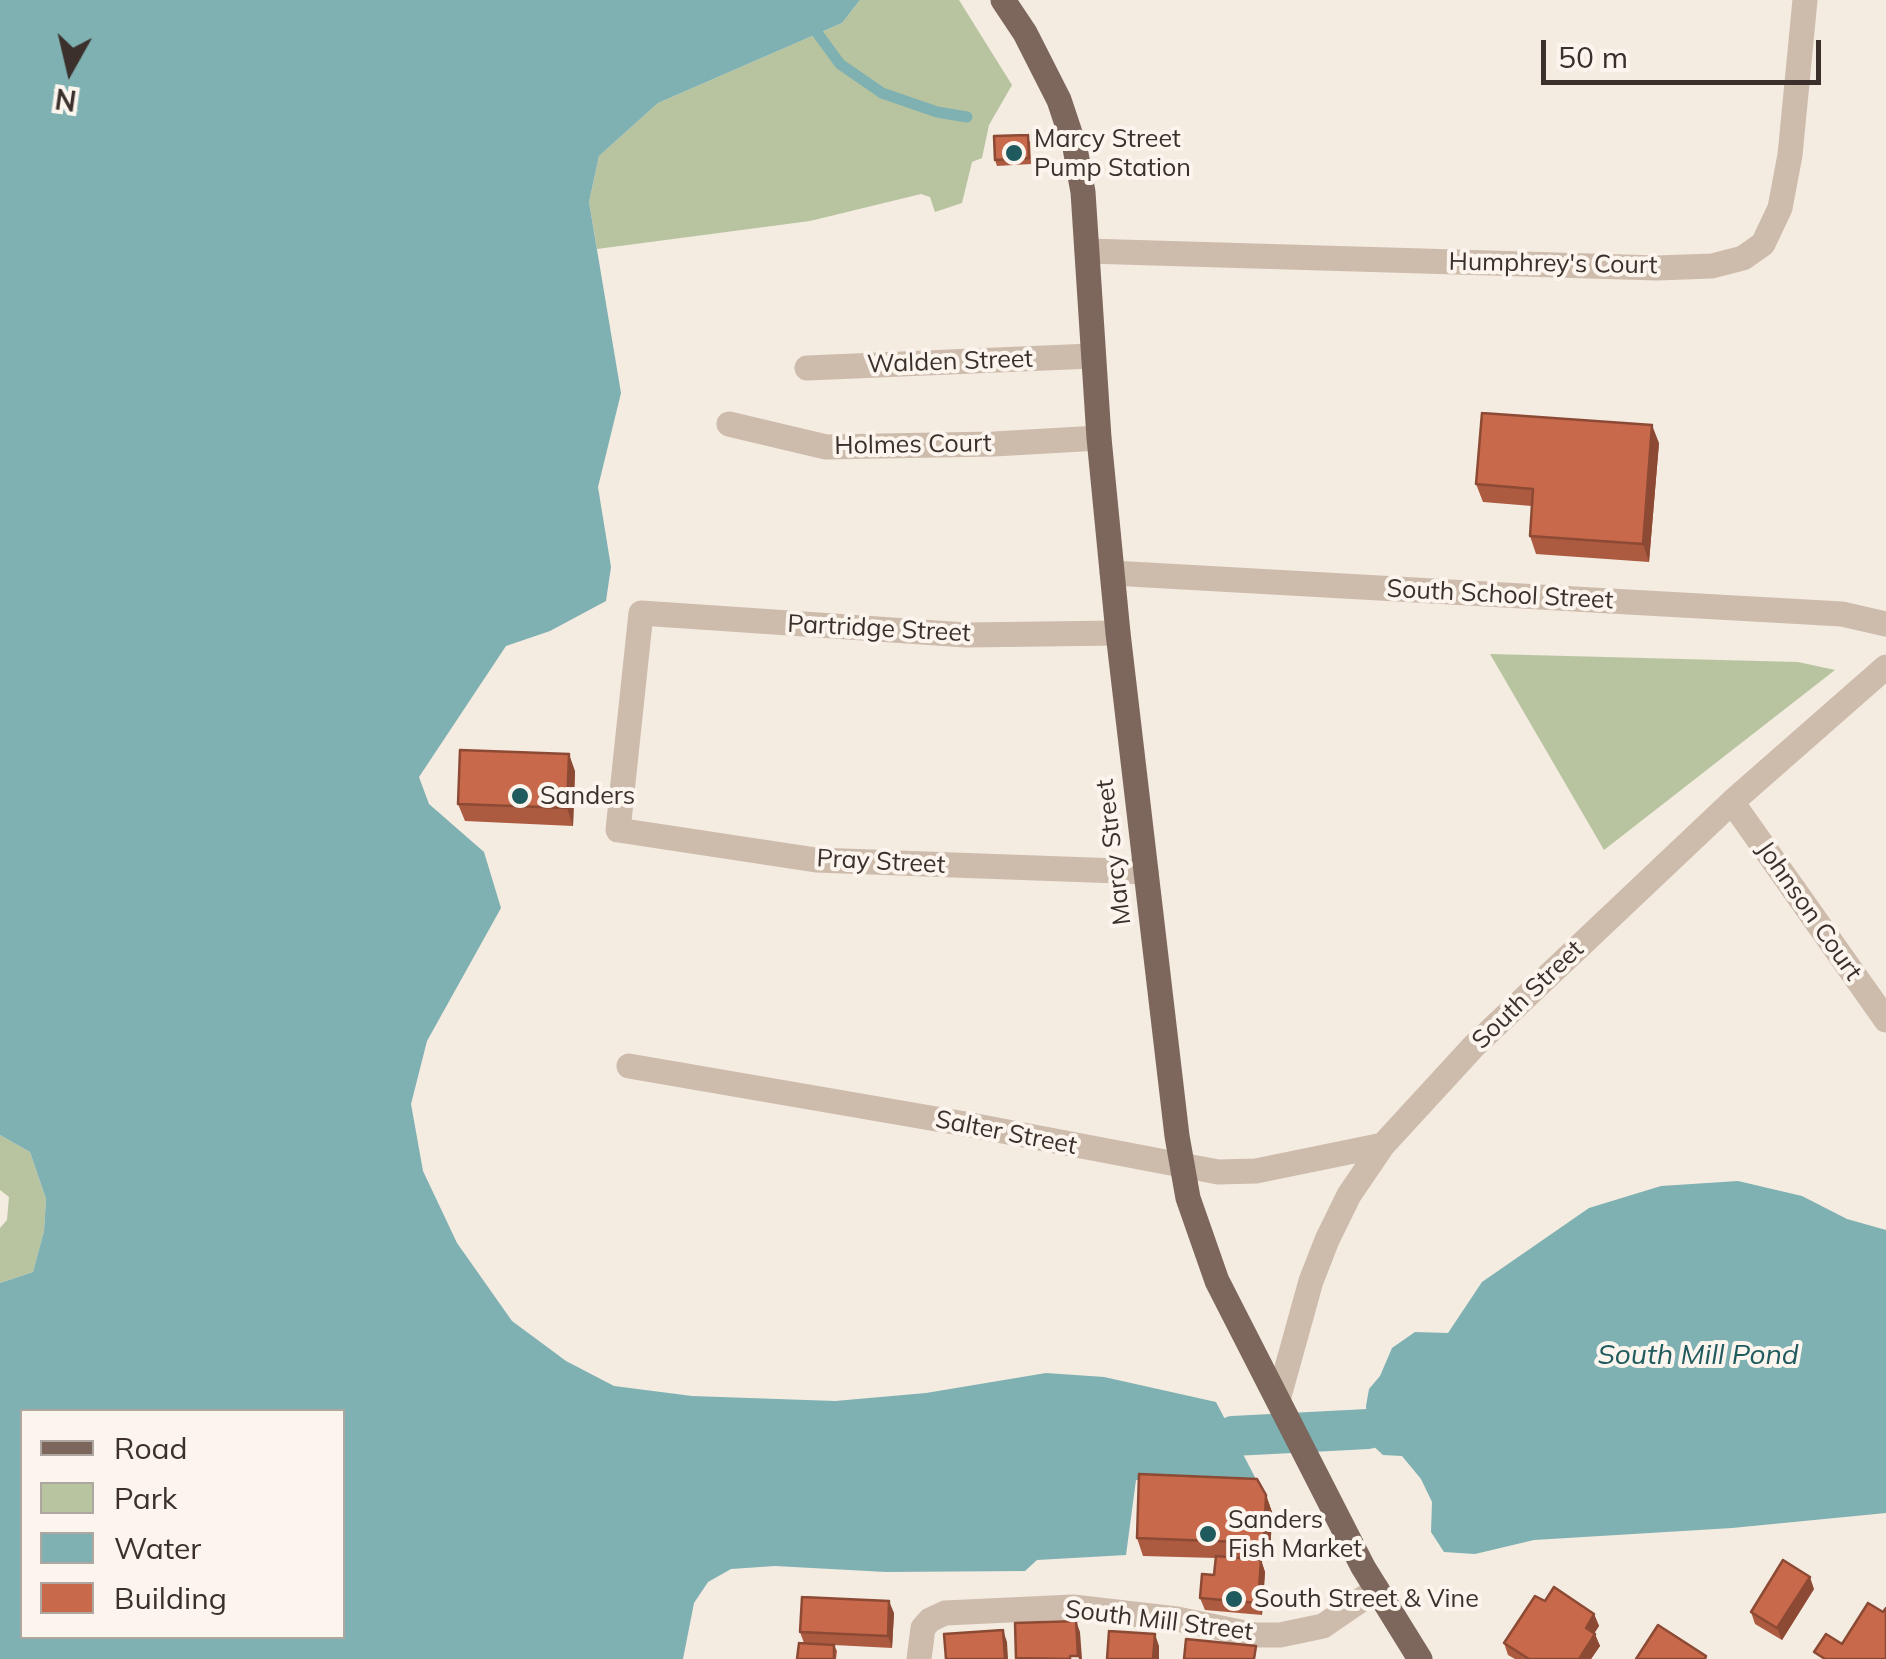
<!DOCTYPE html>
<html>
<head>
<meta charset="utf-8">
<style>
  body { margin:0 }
  #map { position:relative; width:1886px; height:1659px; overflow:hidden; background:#f4ebe1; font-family:Mulish,sans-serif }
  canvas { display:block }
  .legend { position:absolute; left:20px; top:1409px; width:325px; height:230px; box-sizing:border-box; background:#fbf5ee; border:2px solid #aea6a0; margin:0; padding:12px 18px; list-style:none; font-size:30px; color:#3b302b }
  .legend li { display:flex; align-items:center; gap:20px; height:50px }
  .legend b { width:50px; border:2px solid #aea6a0 }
  .north { position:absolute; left:20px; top:20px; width:100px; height:100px; -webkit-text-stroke:8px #fbf5ee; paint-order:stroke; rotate:188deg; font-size:28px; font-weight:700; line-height:40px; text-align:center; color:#3b302b }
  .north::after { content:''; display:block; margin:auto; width:35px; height:45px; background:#3b302b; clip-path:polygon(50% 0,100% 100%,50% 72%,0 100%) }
  .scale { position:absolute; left:1541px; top:40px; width:280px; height:45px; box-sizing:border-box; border:5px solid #3b302b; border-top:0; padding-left:12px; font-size:30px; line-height:35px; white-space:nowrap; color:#3b302b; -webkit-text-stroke:8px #fbf5ee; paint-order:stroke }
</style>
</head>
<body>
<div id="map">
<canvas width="1886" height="1659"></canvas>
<ul class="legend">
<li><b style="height:12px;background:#7d675c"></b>Road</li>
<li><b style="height:28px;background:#b8c4a0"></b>Park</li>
<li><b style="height:28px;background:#7fb0b2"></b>Water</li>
<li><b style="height:28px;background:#c8694b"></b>Building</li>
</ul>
<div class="north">N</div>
<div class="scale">50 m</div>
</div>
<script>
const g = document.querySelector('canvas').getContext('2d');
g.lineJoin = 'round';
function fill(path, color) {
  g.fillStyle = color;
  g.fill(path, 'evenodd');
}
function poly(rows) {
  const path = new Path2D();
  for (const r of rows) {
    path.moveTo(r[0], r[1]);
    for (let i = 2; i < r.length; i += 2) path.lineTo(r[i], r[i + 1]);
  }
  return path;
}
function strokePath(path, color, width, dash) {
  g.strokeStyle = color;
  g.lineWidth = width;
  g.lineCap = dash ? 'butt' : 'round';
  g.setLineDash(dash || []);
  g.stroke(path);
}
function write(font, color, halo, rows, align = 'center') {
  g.font = font + ' Mulish,sans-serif';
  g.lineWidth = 8;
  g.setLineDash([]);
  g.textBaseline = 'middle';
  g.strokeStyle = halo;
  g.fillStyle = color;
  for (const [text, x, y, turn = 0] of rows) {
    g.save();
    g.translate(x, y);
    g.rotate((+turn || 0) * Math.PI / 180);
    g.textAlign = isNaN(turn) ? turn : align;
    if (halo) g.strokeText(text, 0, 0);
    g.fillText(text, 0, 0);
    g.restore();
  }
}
fill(poly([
  [860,0,959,0,1012,85,989,125,982,158,972,162,962,203,935,212,930,197,921,194,810,221,597,249,589,202,599,156,658,103,842,23],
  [1490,654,1798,662,1835,670,1604,850],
  [0,1135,30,1152,46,1199,44,1231,33,1272,0,1283,0,1228,7,1220,9,1197,0,1190]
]), '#b8c4a0');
fill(poly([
  [0,0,860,0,842,23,658,103,599,156,589,202,621,393,598,487,611,567,606,601,550,631,506,646,419,777,429,804,484,852,501,908,427,1041,411,1104,423,1171,457,1243,512,1321,566,1361,614,1386,692,1396,835,1401,926,1393,1046,1373,1104,1377,1216,1402,1260,1487,1136,1480,1126,1555,1037,1560,1025,1571,886,1572,775,1566,731,1569,708,1582,694,1603,683,1659,0,1659,0,1283,33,1272,44,1231,46,1199,30,1152,0,1135],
  [22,1412,342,1412,342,1636,22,1636],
  [1738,1181,1802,1196,1847,1219,1886,1230,1886,1513,1732,1528,1534,1540,1475,1554,1444,1552,1431,1532,1432,1502,1421,1479,1402,1456,1383,1455,1370,1443,1366,1406,1369,1389,1380,1376,1392,1348,1415,1332,1448,1333,1482,1282,1589,1208,1661,1186]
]), '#7fb0b2');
strokePath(poly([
  [818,34,840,64,882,93,937,112,967,117]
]), '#7fb0b2', 11);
strokePath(poly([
  [1233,1436,1368,1429]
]), '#7fb0b2', 40);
strokePath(poly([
  [1087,251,1657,268,1712,266,1743,258,1763,244,1780,208,1790,155,1805,0],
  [807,368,1092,356],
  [729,424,826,447,994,444,1099,438],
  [1112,573,1842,614,1886,624],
  [1118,633,966,635,641,613,618,830,816,860,1146,872],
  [1732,802,1886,1020],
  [629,1066,971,1125,1218,1172,1256,1171,1383,1145],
  [1278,1400,1311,1281,1327,1240,1349,1195,1383,1145,1474,1046,1732,802,1886,667],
  [919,1659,923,1628,930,1620,945,1613,1073,1607,1177,1619,1255,1635,1280,1635,1323,1626,1377,1589]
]), '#cdbbac', 25);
strokePath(poly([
  [1003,0,1025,33,1059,100,1075,148,1083,192,1099,438,1118,633,1177,1136,1188,1198,1217,1281,1363,1567,1420,1659]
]), '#7d675c', 25);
fill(poly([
  [1030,141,1031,164,997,166,995,160],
  [1659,443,1649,562,1536,554,1530,536,1532,506,1483,502,1476,484],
  [575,771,573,826,465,821,458,804],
  [1266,1495,1272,1512,1270,1560,1255,1560,1261,1560,1265,1572,1262,1615,1205,1610,1200,1598,1214,1575,1216,1558,1143,1556,1137,1538],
  [1814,1589,1782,1640,1755,1624,1751,1612],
  [1545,1601,1594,1614,1599,1626,1594,1633,1600,1646,1591,1659,1515,1659,1508,1655,1504,1643],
  [894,1613,892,1648,834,1645,837,1651,836,1659,797,1659,804,1643,800,1632]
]), '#ac5a40');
fill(poly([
  [1652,425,1659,443,1649,562,1643,544],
  [569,754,575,771,573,826,567,808],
  [1266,1495,1272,1512,1270,1560,1264,1543],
  [1261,1560,1265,1572,1262,1615,1258,1603],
  [1810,1577,1814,1589,1782,1640,1777,1628],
  [889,1601,894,1613,892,1648,888,1636],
  [1594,1614,1599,1626,1590,1640,1586,1628],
  [1076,1621,1080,1632,1082,1659,1079,1659,1078,1656],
  [1003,1630,1007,1642,1008,1659,1005,1659],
  [1155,1634,1159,1646,1159,1659,1153,1659],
  [1595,1634,1600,1646,1591,1659,1579,1659]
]), '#8c4a34');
const building = poly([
  [1028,135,1029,158,995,160,994,136,1028,135],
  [1482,413,1652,425,1643,544,1530,536,1533,489,1476,484,1482,413],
  [460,750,569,754,567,808,458,804,460,750],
  [1139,1474,1257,1479,1266,1495,1264,1543,1137,1538,1139,1474],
  [1216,1556,1261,1560,1258,1603,1200,1598,1202,1574,1214,1575,1216,1556],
  [1783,1560,1810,1577,1777,1628,1751,1612,1783,1560],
  [1554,1587,1594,1614,1586,1628,1595,1634,1579,1659,1529,1659,1504,1643,1535,1596,1545,1601,1554,1587],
  [802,1597,889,1601,888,1636,800,1632,802,1597],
  [1868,1603,1883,1612,1886,1608,1886,1659,1825,1659,1814,1652,1826,1634,1842,1644,1868,1603],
  [1076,1621,1078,1656,1070,1656,1070,1659,1016,1658,1015,1623,1076,1621],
  [1658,1625,1706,1656,1705,1659,1636,1659,1658,1625],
  [1003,1630,1005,1659,946,1659,944,1634,1003,1630],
  [1109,1631,1155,1634,1153,1659,1107,1659,1109,1631],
  [1186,1639,1256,1646,1254,1659,1184,1659,1186,1639],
  [799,1643,834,1645,834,1659,797,1659,799,1643]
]);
fill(building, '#c8694b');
strokePath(building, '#8c4a34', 2.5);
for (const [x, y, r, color] of [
  [1014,153,10,"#1f5a5e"],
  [520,796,10,"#1f5a5e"],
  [1208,1534,10,"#1f5a5e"],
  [1234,1599,10,"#1f5a5e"]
]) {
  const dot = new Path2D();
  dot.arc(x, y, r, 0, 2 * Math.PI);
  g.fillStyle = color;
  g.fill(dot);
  strokePath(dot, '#fbf5ee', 4);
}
write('25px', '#3b302b', '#fbf5ee', [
  ["Marcy Street",1034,139],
  ["Pump Station",1034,168],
  ["Sanders",540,796],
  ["Sanders",1228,1520],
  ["Fish Market",1228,1549],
  ["South Street & Vine",1254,1599]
], 'left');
write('25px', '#3b302b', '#fbf5ee', [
  ["Humphrey's Court",1553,264,1],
  ["Walden Street",950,362,-2],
  ["Holmes Court",913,445,-1],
  ["South School Street",1500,595,3],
  ["Partridge Street",879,629,3],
  ["Marcy Street",1114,852,-97],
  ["Pray Street",881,862,3],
  ["Johnson Court",1809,911,55],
  ["South Street",1528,995,-44],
  ["Salter Street",1006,1133,11],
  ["South Mill Street",1159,1621,7]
]);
write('italic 28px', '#1f5a5e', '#fbf5ee', [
  ["South Mill Pond",1698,1356]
]);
</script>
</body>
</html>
